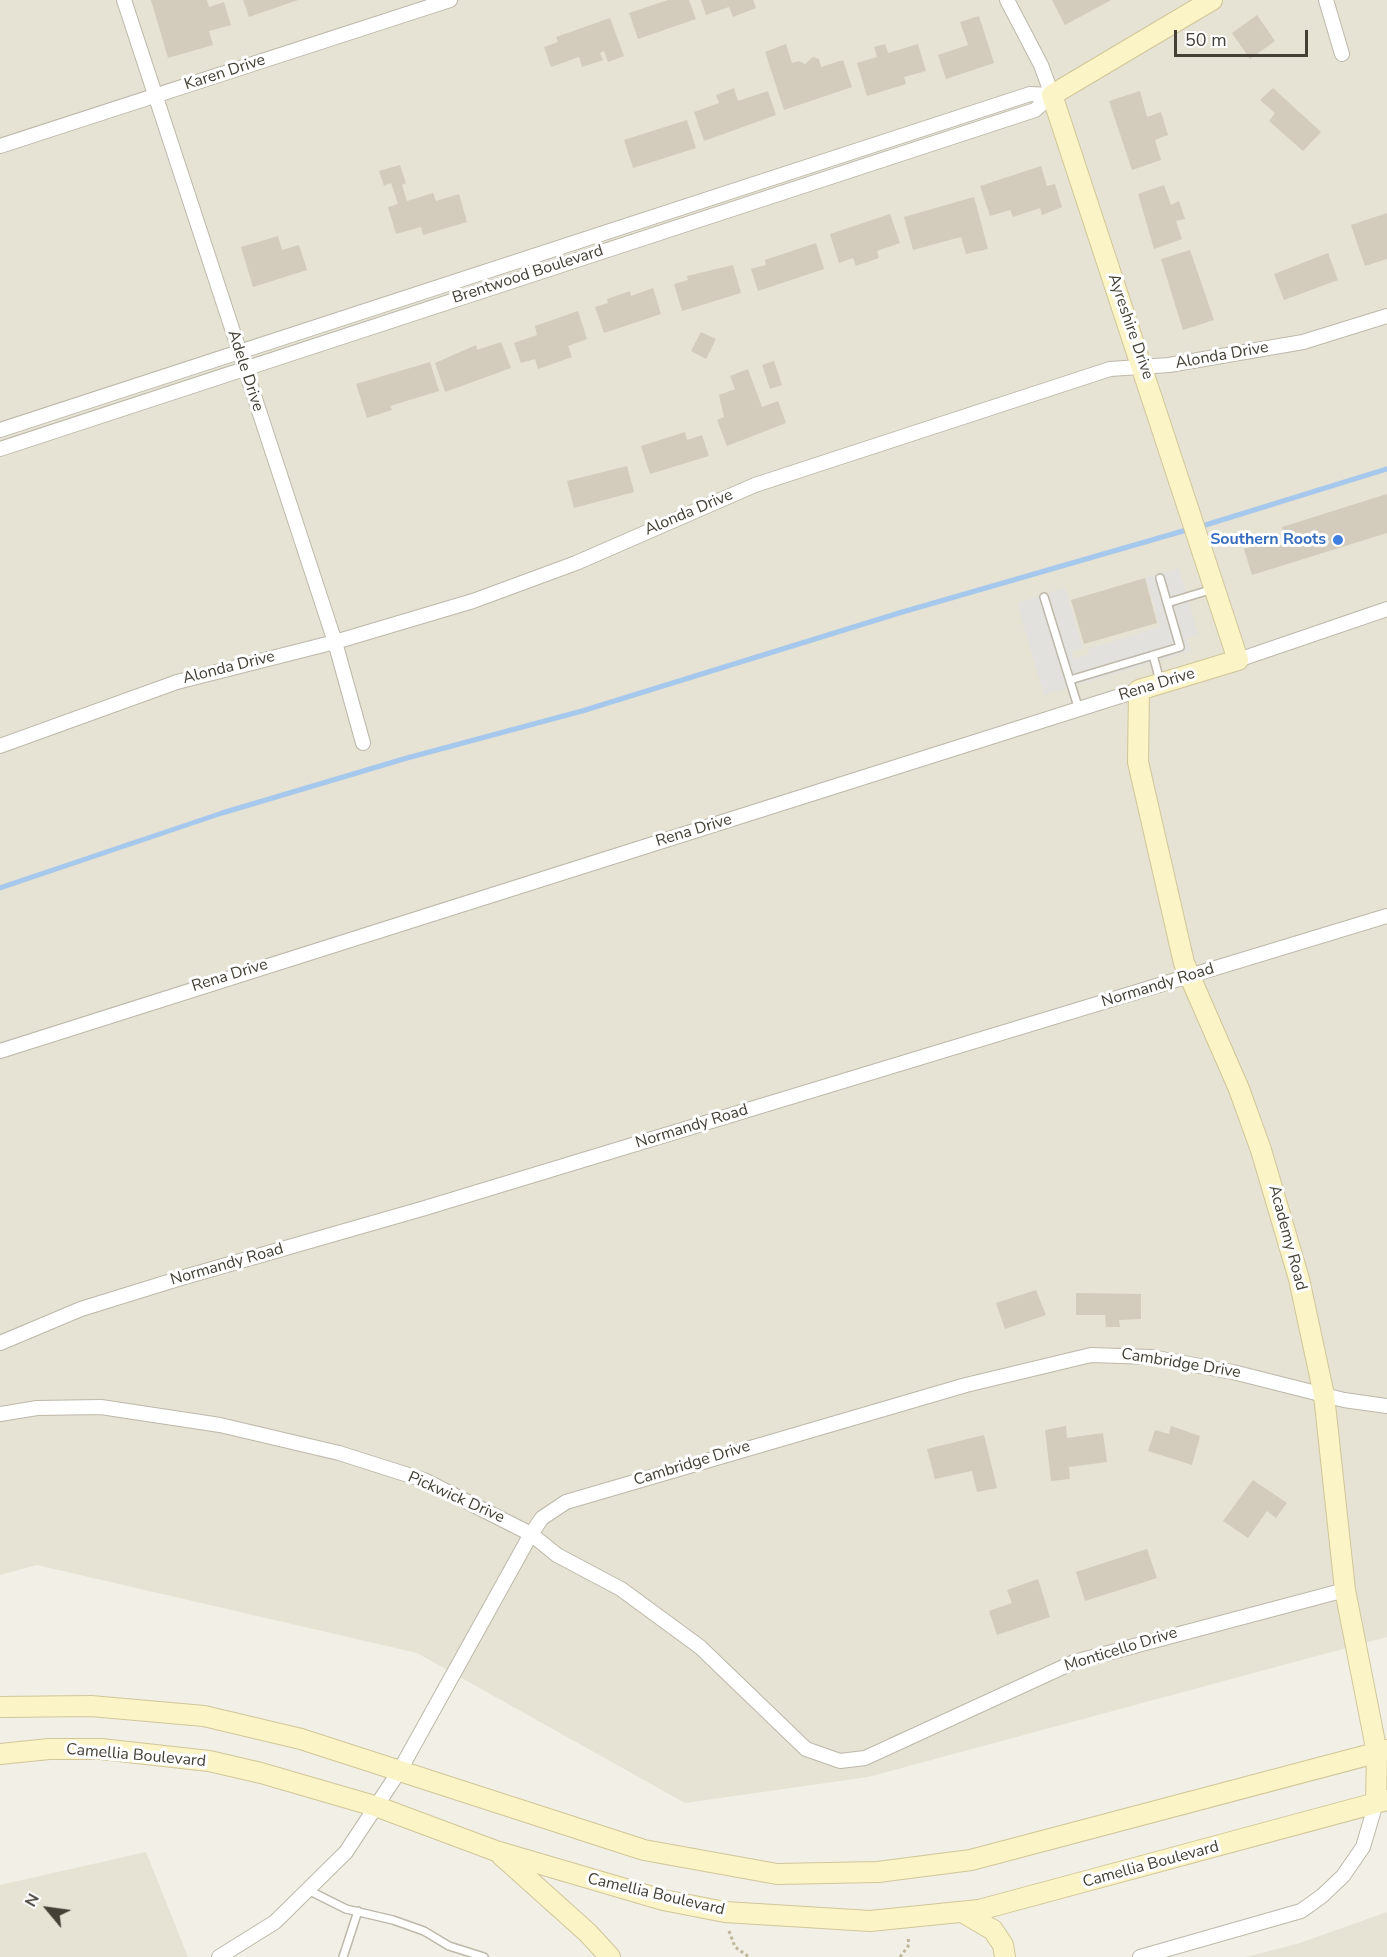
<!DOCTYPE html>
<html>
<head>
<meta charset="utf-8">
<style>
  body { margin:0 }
  #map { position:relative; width:1387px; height:1957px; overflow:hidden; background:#f2efe6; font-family:"Nunito Sans",sans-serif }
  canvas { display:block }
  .north { position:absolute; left:18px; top:1879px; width:60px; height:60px; -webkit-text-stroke:4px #fff; paint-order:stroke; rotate:299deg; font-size:16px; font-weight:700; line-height:24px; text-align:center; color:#444036 }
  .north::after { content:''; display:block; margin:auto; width:21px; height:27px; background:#444036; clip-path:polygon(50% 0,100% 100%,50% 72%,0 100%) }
  .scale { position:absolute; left:1174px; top:30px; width:134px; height:27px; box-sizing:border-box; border:3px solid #444036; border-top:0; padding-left:8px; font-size:18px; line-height:21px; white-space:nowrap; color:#444036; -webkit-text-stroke:4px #fff; paint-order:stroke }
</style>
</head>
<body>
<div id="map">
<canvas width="1387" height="1957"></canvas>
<div class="north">N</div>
<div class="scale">50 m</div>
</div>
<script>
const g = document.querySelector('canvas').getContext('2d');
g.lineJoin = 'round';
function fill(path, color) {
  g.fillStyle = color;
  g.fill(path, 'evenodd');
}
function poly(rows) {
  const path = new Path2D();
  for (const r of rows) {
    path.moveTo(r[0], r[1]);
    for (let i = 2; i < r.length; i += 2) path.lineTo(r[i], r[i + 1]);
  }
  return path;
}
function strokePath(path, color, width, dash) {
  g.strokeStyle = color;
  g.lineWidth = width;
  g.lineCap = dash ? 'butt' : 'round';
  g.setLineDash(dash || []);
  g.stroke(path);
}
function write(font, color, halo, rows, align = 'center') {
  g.font = font + ' "Nunito Sans",sans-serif';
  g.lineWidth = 6;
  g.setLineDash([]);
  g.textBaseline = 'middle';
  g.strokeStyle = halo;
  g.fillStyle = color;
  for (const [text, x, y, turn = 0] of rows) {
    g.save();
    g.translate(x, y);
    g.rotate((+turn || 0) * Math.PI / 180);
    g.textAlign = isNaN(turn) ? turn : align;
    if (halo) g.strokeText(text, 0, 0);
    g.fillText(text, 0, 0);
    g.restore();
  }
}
fill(poly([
  [0,0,1387,0,1387,1637,868,1777,685,1803,417,1653,37,1565,0,1575],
  [146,1852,188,1957,0,1957,0,1885],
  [1387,1912,1387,1957,1246,1957,1297,1944]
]), '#e6e2d4');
fill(poly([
  [1179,568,1198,635,1187,638,1191,651,1044,695,1017,603,1065,588,1083,648,1071,651,1074,659,1089,654,1088,649,1160,627,1146,578]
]), '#e3e1de');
strokePath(poly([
  [1199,527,1387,469],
  [0,888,222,813,407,758,582,711,899,613,1190,529]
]), '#a5c8ec', 5);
fill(poly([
  [151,0,207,0,209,7,224,2,231,25,209,31,213,45,168,58],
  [243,0,298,0,249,17],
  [668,0,689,0,696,19,638,39,629,13],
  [701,0,753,0,756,8,733,17,729,7,706,15],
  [1052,0,1111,0,1065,25],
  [1257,15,1275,41,1250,59,1232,33],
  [979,16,994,63,946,79,938,55,968,45,960,22],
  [610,18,624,56,608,62,604,51,600,53,603,60,582,67,579,57,551,67,544,47,558,42,556,37],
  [786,44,792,63,799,61,805,64,813,57,819,59,821,67,843,60,852,87,784,110,765,52],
  [885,44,888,53,918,44,926,71,904,77,906,84,867,96,857,63,877,57,874,47],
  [734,88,738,101,768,91,776,115,704,141,694,112,719,103,716,95],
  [1273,88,1321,132,1303,151,1269,121,1275,113,1260,100],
  [1140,91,1147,117,1161,112,1168,135,1155,140,1161,160,1132,170,1109,101],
  [687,120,696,148,633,168,624,140],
  [400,165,406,183,402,185,407,201,433,193,436,201,459,194,467,222,423,235,421,227,396,234,388,207,398,204,391,183,384,186,379,171],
  [1041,166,1047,186,1055,184,1062,207,1042,215,1040,208,1013,217,1010,210,990,216,980,186],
  [1164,185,1171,205,1179,201,1185,219,1176,221,1182,239,1154,249,1138,194],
  [974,197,988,249,966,254,961,237,913,250,904,217],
  [1387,213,1387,259,1365,266,1351,225],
  [890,214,900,243,877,251,879,258,856,266,853,258,839,263,830,234],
  [278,236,282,250,299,245,307,270,253,287,241,247],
  [816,243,824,269,758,291,751,269,766,265,765,260],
  [1190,250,1214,320,1183,330,1161,259],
  [1328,253,1338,280,1284,300,1274,274],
  [733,265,741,293,682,311,674,284,688,280,687,276],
  [653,288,661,314,604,333,595,307,608,303,607,299,630,291,631,296],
  [578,311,587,339,568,346,572,357,538,369,535,359,521,363,514,343,537,335,535,326],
  [701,332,716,339,706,359,691,351],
  [501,342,511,368,445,392,435,363,476,345,477,350],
  [774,361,782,385,770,389,762,365],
  [430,362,439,391,390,406,392,410,367,418,356,384],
  [748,369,762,407,778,401,786,423,727,446,717,420,724,417,719,395,735,389,730,376],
  [685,432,687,440,702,435,709,456,650,474,641,446],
  [627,466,634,492,574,508,567,481],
  [1387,494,1387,533,1252,575,1244,549,1284,536,1282,527],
  [1145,578,1157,623,1084,644,1071,600],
  [1036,1290,1046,1315,1005,1329,996,1303],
  [1076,1293,1141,1294,1141,1319,1119,1320,1120,1327,1106,1327,1105,1315,1076,1315],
  [1066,1426,1067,1438,1103,1433,1107,1462,1069,1467,1070,1479,1051,1481,1045,1430],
  [1171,1426,1200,1436,1192,1465,1148,1451,1155,1430,1169,1434],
  [984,1435,997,1488,977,1492,972,1471,935,1479,927,1449],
  [1253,1480,1287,1503,1276,1518,1267,1511,1248,1538,1223,1521],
  [1147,1549,1157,1578,1085,1601,1076,1572],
  [1038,1579,1050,1617,997,1635,989,1611,1012,1603,1007,1590]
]), '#d3ccbc');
const lane = poly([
  [1044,597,1079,710],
  [1167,603,1213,589],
  [1153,655,1160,681],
  [1070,680,1180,647,1160,578],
  [308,1890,346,1909,393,1920,424,1931,449,1946,484,1957],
  [343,1957,358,1911]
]);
const street = poly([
  [124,0,335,642,363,743],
  [1007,0,1041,65,1052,95],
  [1326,0,1342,54],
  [0,146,450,0],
  [0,430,1030,94,1052,95],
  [0,449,1035,110,1052,95],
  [1238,660,1387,609],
  [0,746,177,682,335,642,473,601,576,563,755,485,1110,369,1169,365,1303,342,1387,316],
  [0,1051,1139,690],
  [0,1343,81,1309,181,1278,425,1208,1387,916],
  [0,1414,37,1408,101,1407,220,1425,339,1453,424,1480,531,1534,557,1555,621,1589,700,1647,806,1749,840,1761,865,1758,1074,1662,1345,1590],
  [219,1957,275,1922,346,1852,400,1770,531,1534,542,1518,566,1502,966,1385,1091,1355,1151,1357,1233,1372,1344,1400,1387,1406],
  [1140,1957,1301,1911,1322,1896,1343,1876,1363,1847,1376,1803]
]);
const secondary = poly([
  [1212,0,1052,95,1238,660,1139,690,1138,762,1184,963,1239,1089,1261,1150,1299,1279,1324,1395,1345,1590,1377,1753,1376,1803],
  [0,1707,91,1706,204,1716,301,1739,644,1850,777,1874,878,1872,971,1860,1387,1750],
  [0,1754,49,1749,101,1749,209,1761,261,1773,378,1807,496,1851,663,1900,725,1912,870,1921,979,1910,1387,1800],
  [501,1855,588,1933,610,1957],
  [964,1913,993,1930,1003,1945,1005,1957]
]);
strokePath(lane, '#bdb8a9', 10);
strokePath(street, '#bdb8a9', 16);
strokePath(secondary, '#d0c698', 22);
strokePath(poly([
  [729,1931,735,1947,749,1957],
  [900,1957,909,1945,908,1938]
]), '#beb59b', 3, [3, 3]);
strokePath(lane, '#fff', 7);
strokePath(street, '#fff', 14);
strokePath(secondary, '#fbf4c7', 20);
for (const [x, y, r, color] of [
  [1338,540,6,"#3f7fe0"]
]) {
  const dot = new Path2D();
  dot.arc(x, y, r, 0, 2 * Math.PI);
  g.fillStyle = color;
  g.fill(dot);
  strokePath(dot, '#fff', 2);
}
write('16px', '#444036', '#fff', [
  ["Karen Drive",225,73,-18],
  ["Brentwood Boulevard",528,275,-18],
  ["Ayreshire Drive",1130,327,71],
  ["Alonda Drive",1222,356,-10],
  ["Adele Drive",245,371,72],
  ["Alonda Drive",689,513,-23],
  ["Alonda Drive",229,668,-14],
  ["Rena Drive",1157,685,-17],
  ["Rena Drive",694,831,-17],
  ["Rena Drive",230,976,-17],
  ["Normandy Road",1158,986,-17],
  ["Normandy Road",692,1127,-17],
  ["Academy Road",1287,1238,75],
  ["Normandy Road",227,1265,-16],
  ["Cambridge Drive",1181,1364,9],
  ["Cambridge Drive",692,1464,-17],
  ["Pickwick Drive",456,1498,24],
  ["Monticello Drive",1121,1650,-17],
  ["Camellia Boulevard",136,1756,5],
  ["Camellia Boulevard",1151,1865,-15],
  ["Camellia Boulevard",656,1895,13]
]);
write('bold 16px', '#366cbe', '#fff', [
  ["Southern Roots",1326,540]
], 'right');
</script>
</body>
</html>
